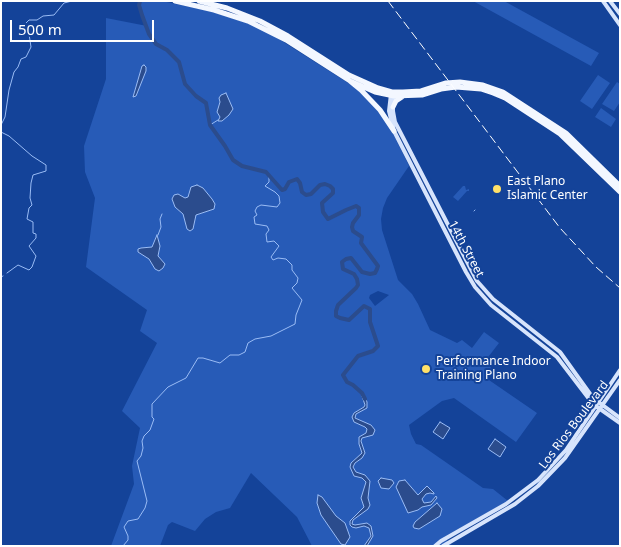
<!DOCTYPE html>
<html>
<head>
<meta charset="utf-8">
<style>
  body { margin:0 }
  #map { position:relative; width:621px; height:547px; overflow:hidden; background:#144399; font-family:"Noto Sans",sans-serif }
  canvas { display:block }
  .frame { position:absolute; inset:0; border:2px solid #fff; pointer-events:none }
  .scale { position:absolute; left:10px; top:20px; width:144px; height:22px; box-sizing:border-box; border:2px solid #fff; border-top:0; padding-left:6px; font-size:15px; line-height:18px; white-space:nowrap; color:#fff; -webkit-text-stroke:4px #144399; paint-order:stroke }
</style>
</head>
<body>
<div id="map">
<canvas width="621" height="547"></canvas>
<div class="frame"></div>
<div class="scale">500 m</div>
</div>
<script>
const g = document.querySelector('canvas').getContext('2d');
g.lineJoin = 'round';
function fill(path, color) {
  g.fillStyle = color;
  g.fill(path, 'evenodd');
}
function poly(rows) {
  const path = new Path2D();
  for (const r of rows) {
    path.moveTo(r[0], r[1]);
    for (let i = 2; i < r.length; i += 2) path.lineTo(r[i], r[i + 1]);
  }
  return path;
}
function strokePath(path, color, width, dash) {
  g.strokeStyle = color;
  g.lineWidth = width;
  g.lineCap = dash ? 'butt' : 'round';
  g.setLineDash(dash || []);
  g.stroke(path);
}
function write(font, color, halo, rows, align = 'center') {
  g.font = font + ' "Noto Sans",sans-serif';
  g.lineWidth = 4;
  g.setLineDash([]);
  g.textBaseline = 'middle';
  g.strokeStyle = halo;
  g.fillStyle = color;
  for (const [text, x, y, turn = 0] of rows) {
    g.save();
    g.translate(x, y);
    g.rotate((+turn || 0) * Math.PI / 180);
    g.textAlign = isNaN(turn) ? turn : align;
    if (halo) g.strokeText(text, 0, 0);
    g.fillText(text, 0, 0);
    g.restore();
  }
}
fill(poly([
  [142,1,162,1,213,12,250,24,274,36,356,88,373,105,390,127,409,166,387,198,383,208,381,219,382,230,398,280,412,294,418,304,430,330,457,343,462,340,472,348,484,332,499,343,485,361,492,369,486,378,537,413,516,442,454,398,442,401,409,425,411,434,416,444,421,445,483,488,493,489,508,501,444,537,452,546,312,546,297,517,251,473,230,508,216,512,205,519,195,531,172,522,168,525,160,546,111,546,134,484,132,466,140,428,122,411,157,343,140,331,147,310,86,267,95,198,85,172,84,146,106,79,106,18,147,26,140,4],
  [378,291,389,295,375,306,369,298,370,295],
  [473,1,504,1,599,53,591,66],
  [598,75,610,83,592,109,580,101],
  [617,82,620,84,620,102,614,111,602,104],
  [601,108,616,119,611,127,595,117],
  [463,186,465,186,466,190,469,189,469,191,467,191,458,201,453,197]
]), '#275bb7');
const water = poly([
  [144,65,146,67,146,71,136,96,133,97,142,66,144,65],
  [226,93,233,109,229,115,222,121,218,121,220,117,217,112,220,102,219,98,221,95,226,93],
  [197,185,203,188,212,199,215,204,214,209,196,215,193,229,190,231,187,229,183,214,175,207,172,199,174,195,178,194,185,198,188,197,191,187,197,185],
  [157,235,160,246,158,256,165,264,163,268,159,271,155,269,149,259,138,252,138,249,141,248,152,247,157,235],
  [364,395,367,402,367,408,356,414,355,418,371,425,375,430,373,435,362,438,361,441,365,453,362,458,355,463,353,467,356,472,365,475,370,481,368,498,370,505,368,509,353,520,352,524,355,525,367,523,371,526,373,536,367,546,364,546,371,536,369,528,364,526,356,528,352,527,350,525,350,521,364,507,361,498,366,482,362,478,354,476,350,467,351,463,362,453,359,444,359,437,366,433,367,429,365,427,354,422,352,417,354,413,364,407,365,405,362,396,364,395],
  [440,422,450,428,443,439,433,432,440,422],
  [495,439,506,447,500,457,488,449,495,439],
  [381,478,392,480,394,483,389,489,381,488,378,481,381,478],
  [405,480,418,495,427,486,434,493,434,494,430,493,426,494,422,499,424,503,431,502,436,496,437,498,431,505,422,507,418,510,408,513,396,487,399,481,405,480],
  [318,495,322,497,336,516,345,523,350,537,345,545,341,544,321,515,317,503,318,495],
  [437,503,442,509,440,516,419,529,414,528,413,526,415,522,437,503]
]);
fill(water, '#2b4c8d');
strokePath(water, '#9abcf5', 1);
strokePath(poly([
  [1,125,5,117,9,90,14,72,18,67,21,59,26,57,31,47,29,34,23,30,23,26,29,20,37,20,43,16,54,15,64,3,72,1],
  [210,125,218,120],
  [1,132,9,136,32,156,46,165,46,171,33,175,31,183,30,198,32,205,29,208,27,219,33,222,33,233,36,234,36,238,29,246,36,256,32,267,29,270,18,265,7,273],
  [474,211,475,210],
  [158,235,161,227,160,219,162,214],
  [1,277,3,276],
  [123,546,128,540,128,536,124,527,128,521,138,519,145,508,147,501,137,461,141,456,143,448,142,441,144,436,150,430,154,419,152,417,152,404,168,387,186,378,198,358,203,358,220,363,230,355,239,355,245,352,248,343,255,339,271,336,295,324,296,315,302,300,292,288,297,283,298,278,292,270,292,265,286,259,278,258,273,260,271,257,279,246,274,241,267,242,266,234,269,230,267,226,255,224,254,217,257,215,255,211,257,207,261,205,277,207,280,203,279,196,275,192,265,186,269,182,269,176]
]), '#9abcf5', 1);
strokePath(poly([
  [140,1,139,5,142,15,149,34,156,44,167,50,179,62,185,84,196,96,206,103,210,125,225,146,233,160,242,166,266,172,282,190,285,189,289,182,297,179,300,183,302,192,306,195,311,194,320,185,325,184,330,186,333,189,333,193,322,203,323,212,328,219,346,210,356,206,359,208,359,215,353,223,352,227,353,231,362,237,361,243,378,266,377,269,375,273,370,274,362,272,351,258,346,259,342,262,343,269,354,274,357,279,358,285,356,288,338,305,336,311,336,316,340,318,349,320,364,306,370,309,370,322,378,346,373,351,358,356,343,375,347,382,353,385,362,393,365,399]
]), '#2b4c8d', 4);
strokePath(poly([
  [603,1,620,25],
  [610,1,620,14],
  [391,94,389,111,394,131,466,272,475,287,491,305,557,357,593,404,620,423],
  [393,94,393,111,395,122,477,281,493,299,560,352,593,398,620,418],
  [435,546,441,541,506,504,538,480,566,450,620,370],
  [443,546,515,504,538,486,565,458,620,380]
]), '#d7e4fc', 4);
strokePath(poly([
  [175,1,214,10,248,21,286,40,350,81,361,90,380,110,394,131],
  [199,1,227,8,260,21,288,36,349,75,378,88,392,92,403,92,421,91,446,83,460,82,483,85,503,92,566,133,620,186],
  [350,81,375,92,394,96,422,95,441,89,456,87,481,89,493,93,505,98,560,134,620,192],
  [393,107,396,101,402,97]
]), '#f3f7ff', 5);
strokePath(poly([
  [388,1,560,228,596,267,620,288]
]), '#fff', 1, [9, 4]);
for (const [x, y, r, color] of [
  [497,189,5,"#ffe169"],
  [426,369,5,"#ffe169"]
]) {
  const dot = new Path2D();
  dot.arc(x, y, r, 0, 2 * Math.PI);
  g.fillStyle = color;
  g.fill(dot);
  strokePath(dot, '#144399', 2);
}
write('12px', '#fff', '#144399', [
  ["East Plano",507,182],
  ["Islamic Center",507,196],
  ["Performance Indoor",436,362],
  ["Training Plano",436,376]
], 'left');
write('12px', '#fff', '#144399', [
  ["14th Street",466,249,62],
  ["Los Rios Boulevard",574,425,-53]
]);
</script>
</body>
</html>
